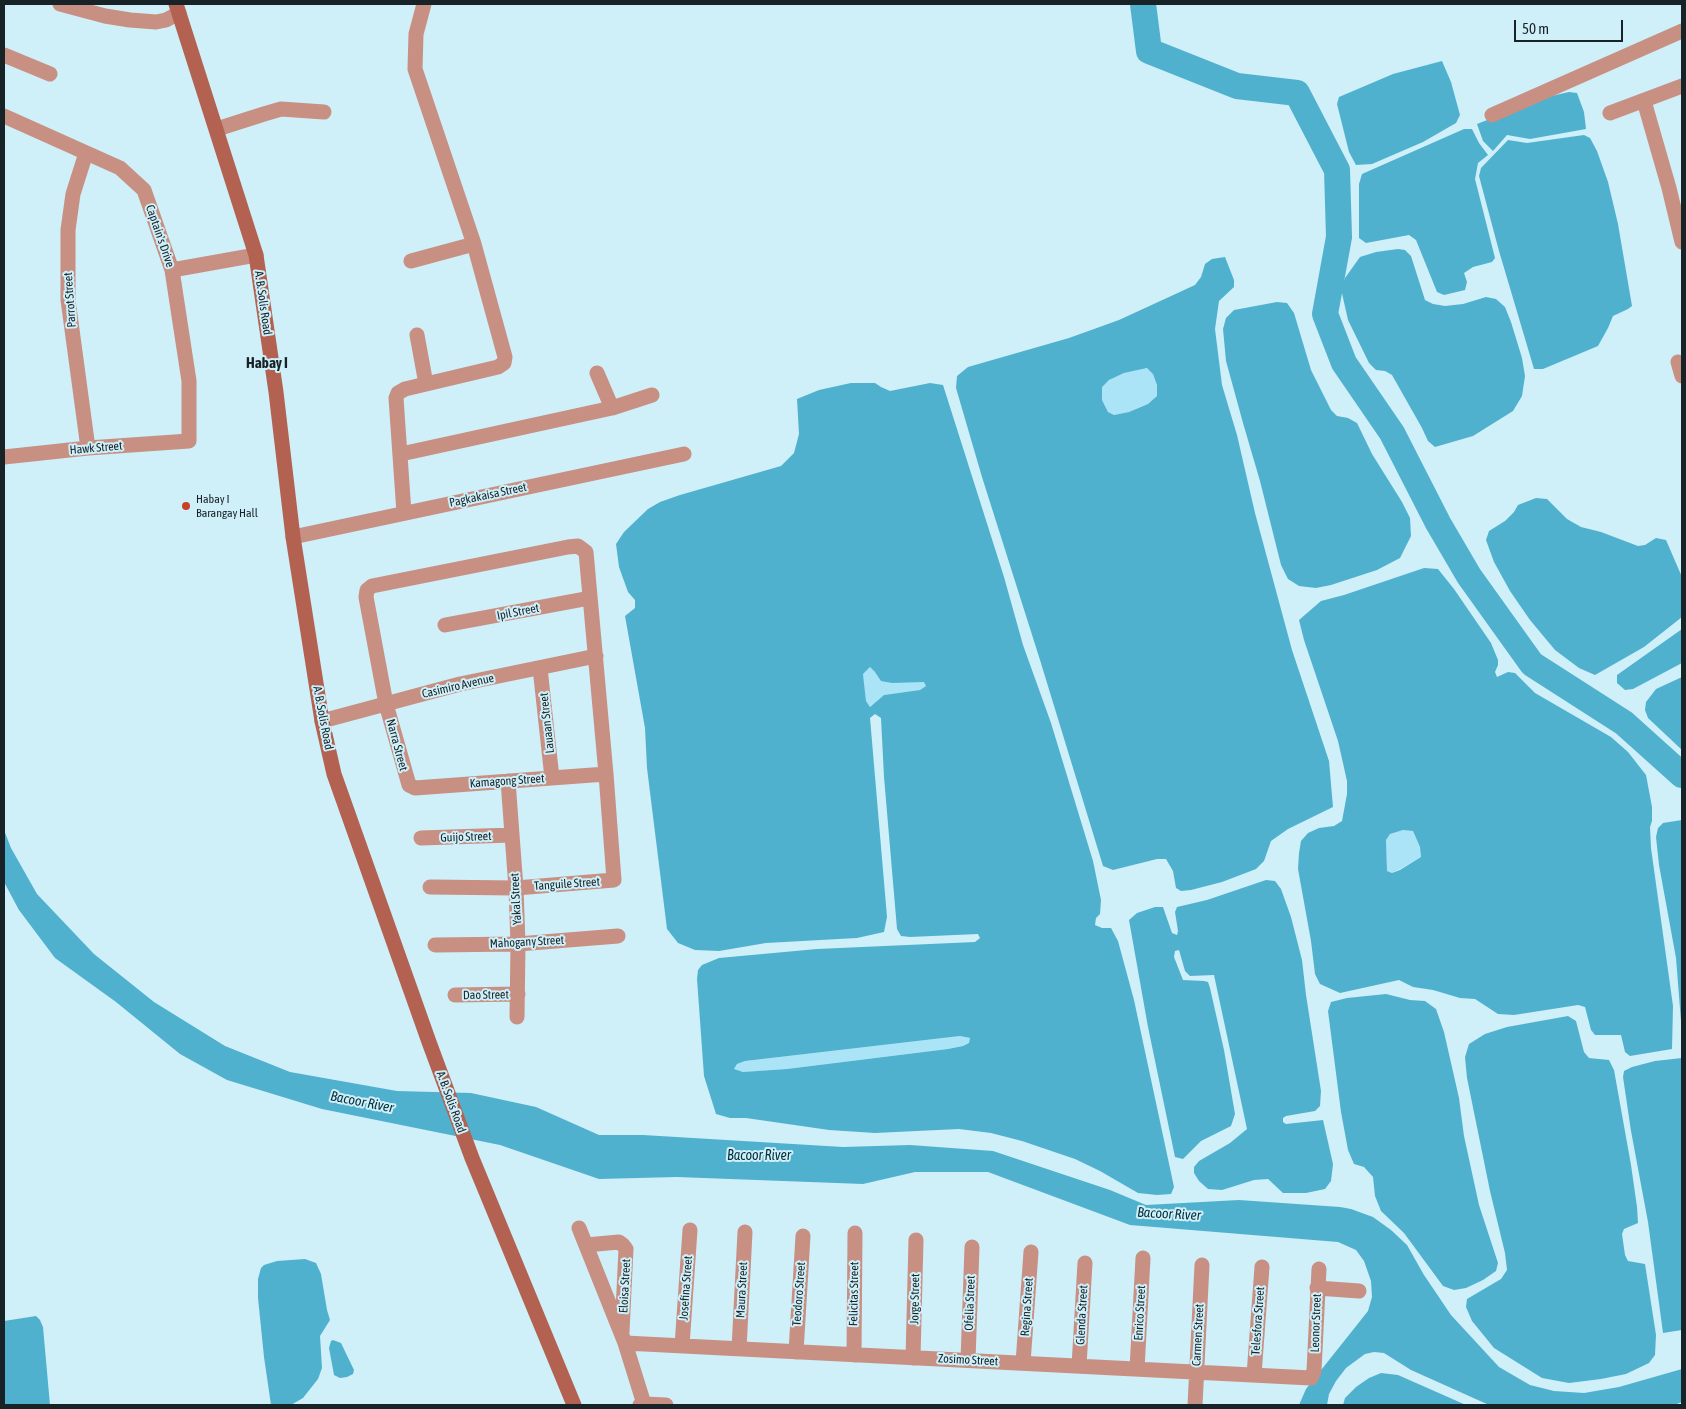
<!DOCTYPE html>
<html>
<head>
<meta charset="utf-8">
<style>
  body { margin:0 }
  #map { position:relative; width:1686px; height:1409px; overflow:hidden; background:#cfeff9; font-family:"Asap Condensed",sans-serif }
  canvas { display:block }
  .frame { position:absolute; inset:0; border:5px solid #182327; pointer-events:none }
  .scale { position:absolute; left:1514px; top:20px; width:109px; height:22px; box-sizing:border-box; border:2px solid #182327; border-top:0; padding-left:6px; font-size:15px; line-height:18px; white-space:nowrap; color:#182327; -webkit-text-stroke:4px #cfeff9; paint-order:stroke }
</style>
</head>
<body>
<div id="map">
<canvas width="1686" height="1409"></canvas>
<div class="frame"></div>
<div class="scale">50 m</div>
</div>
<script>
const g = document.querySelector('canvas').getContext('2d');
g.lineJoin = 'round';
function fill(path, color) {
  g.fillStyle = color;
  g.fill(path, 'evenodd');
}
function poly(rows) {
  const path = new Path2D();
  for (const r of rows) {
    path.moveTo(r[0], r[1]);
    for (let i = 2; i < r.length; i += 2) path.lineTo(r[i], r[i + 1]);
  }
  return path;
}
function strokePath(path, color, width, dash) {
  g.strokeStyle = color;
  g.lineWidth = width;
  g.lineCap = dash ? 'butt' : 'round';
  g.setLineDash(dash || []);
  g.stroke(path);
}
function write(font, color, halo, rows, align = 'center') {
  g.font = font + ' "Asap Condensed",sans-serif';
  g.lineWidth = 4;
  g.setLineDash([]);
  g.textBaseline = 'middle';
  g.strokeStyle = halo;
  g.fillStyle = color;
  for (const [text, x, y, turn = 0] of rows) {
    g.save();
    g.translate(x, y);
    g.rotate((+turn || 0) * Math.PI / 180);
    g.textAlign = isNaN(turn) ? turn : align;
    if (halo) g.strokeText(text, 0, 0);
    g.fillText(text, 0, 0);
    g.restore();
  }
}
fill(poly([
  [1147,368,1153,373,1157,385,1158,396,1148,404,1129,412,1114,415,1108,412,1102,400,1101,387,1109,380,1124,373],
  [870,667,875,672,913,682,925,682,926,686,920,690,884,695,870,707,866,701,863,674],
  [1403,830,1413,831,1420,847,1421,857,1400,869,1392,873,1387,871,1386,840,1390,834],
  [960,1036,970,1038,969,1043,963,1046,948,1049,787,1069,743,1072,734,1070,737,1064,745,1061]
]), '#abe4f7');
fill(poly([
  [1442,61,1451,82,1460,115,1456,123,1423,142,1372,164,1356,165,1349,152,1337,104,1339,97,1393,74],
  [1569,92,1577,93,1584,112,1586,129,1530,139,1507,135,1493,151,1483,141,1477,124,1543,98],
  [1464,129,1472,129,1479,143,1488,155,1478,163,1475,179,1495,258,1492,262,1473,267,1464,273,1467,282,1465,290,1444,295,1437,292,1416,240,1409,235,1366,243,1359,238,1359,184,1362,174],
  [1584,135,1590,138,1597,151,1608,182,1618,224,1632,306,1628,309,1613,316,1608,328,1598,346,1543,369,1534,369,1499,251,1479,176,1481,168,1508,140,1527,143],
  [1398,249,1405,250,1411,256,1425,300,1433,304,1445,306,1463,304,1486,297,1496,299,1505,307,1511,322,1522,358,1525,376,1522,396,1513,411,1473,436,1435,447,1428,441,1422,428,1392,375,1385,371,1376,370,1369,363,1348,320,1341,289,1345,278,1360,257,1376,252],
  [1225,257,1234,280,1234,287,1219,301,1215,329,1222,385,1237,435,1255,513,1292,650,1329,761,1333,807,1288,829,1271,841,1264,861,1256,869,1222,882,1191,890,1181,891,1176,888,1173,871,1166,859,1157,859,1113,870,1103,866,1040,660,982,477,956,388,957,376,968,367,1069,338,1119,320,1195,285,1201,277,1205,264,1212,259],
  [1147,368,1153,374,1157,385,1157,396,1148,404,1129,412,1114,415,1108,412,1102,400,1102,387,1109,380,1124,373],
  [1277,302,1287,303,1294,313,1311,370,1331,410,1337,416,1348,418,1357,423,1372,454,1402,502,1410,518,1411,536,1400,558,1377,570,1331,585,1316,588,1299,586,1288,579,1281,565,1260,481,1243,423,1226,361,1223,329,1226,318,1234,310],
  [851,383,875,383,881,387,890,391,930,383,943,385,1004,577,1023,645,1051,723,1093,861,1101,900,1100,914,1096,918,1095,925,1102,928,1111,928,1118,941,1134,1000,1174,1187,1171,1194,1157,1195,1138,1193,1100,1171,1075,1159,1022,1141,991,1133,959,1129,875,1133,829,1130,746,1118,730,1118,716,1114,704,1076,697,979,698,970,702,965,719,958,817,949,975,942,980,938,978,934,910,937,901,936,897,929,884,777,881,718,875,714,870,718,887,917,884,932,857,938,766,943,719,951,695,950,678,943,667,929,647,768,645,728,625,616,635,608,635,600,628,592,619,567,616,544,624,532,648,509,660,502,680,495,781,466,794,453,799,434,797,399,819,390],
  [870,667,875,672,881,681,892,683,924,682,926,686,920,690,884,695,870,707,866,701,863,674],
  [960,1036,970,1038,969,1043,963,1046,948,1049,787,1069,743,1072,734,1069,737,1064,745,1061],
  [1536,498,1547,499,1567,519,1581,527,1601,532,1638,546,1645,545,1656,538,1666,540,1682,577,1682,617,1644,647,1595,675,1579,668,1555,650,1530,620,1510,591,1494,562,1486,540,1489,531,1505,521,1514,512,1518,505],
  [1424,568,1438,569,1454,589,1491,643,1498,660,1498,665,1495,672,1497,677,1508,672,1515,673,1535,693,1611,737,1628,752,1646,775,1652,807,1652,821,1650,827,1651,848,1673,1006,1672,1049,1630,1056,1625,1052,1621,1035,1595,1035,1591,1030,1585,1007,1578,1005,1514,1015,1498,1014,1475,999,1460,998,1433,990,1413,987,1399,980,1340,993,1320,984,1315,974,1311,941,1298,869,1299,853,1301,841,1308,833,1319,828,1334,826,1342,821,1347,794,1347,781,1338,741,1304,640,1299,620,1321,601,1344,595],
  [1403,830,1413,831,1420,847,1421,857,1400,870,1392,873,1387,871,1386,840,1390,834],
  [1682,629,1682,663,1633,689,1625,690,1617,683,1617,675],
  [1682,677,1682,750,1648,718,1645,710,1646,702,1656,689],
  [1682,820,1682,1034,1676,958,1659,865,1656,837,1658,828,1663,823],
  [4,830,11,848,37,894,94,954,154,1002,225,1046,290,1072,397,1091,471,1093,536,1107,599,1135,643,1135,843,1147,910,1145,993,1151,1110,1190,1146,1205,1239,1200,1340,1207,1351,1209,1373,1217,1391,1230,1407,1245,1424,1275,1451,1315,1499,1367,1530,1385,1554,1391,1584,1393,1619,1387,1682,1369,1682,1402,1674,1405,1489,1405,1411,1370,1384,1353,1374,1352,1365,1354,1346,1368,1336,1381,1329,1394,1327,1405,1299,1405,1306,1389,1368,1311,1372,1297,1371,1281,1364,1261,1356,1250,1338,1242,1130,1225,988,1172,915,1172,863,1184,677,1177,599,1179,500,1145,322,1109,227,1080,180,1054,116,1002,55,958,19,910,4,882],
  [1266,880,1275,881,1281,889,1291,917,1302,960,1306,995,1321,1091,1320,1106,1315,1111,1286,1116,1283,1118,1283,1122,1286,1124,1323,1120,1333,1164,1331,1181,1325,1189,1306,1193,1283,1193,1268,1179,1254,1180,1222,1190,1208,1189,1199,1181,1194,1173,1194,1167,1199,1161,1230,1143,1247,1129,1214,975,1190,976,1185,971,1179,950,1175,951,1174,957,1183,980,1204,981,1208,982,1210,988,1224,1050,1235,1114,1231,1126,1201,1141,1183,1159,1175,1157,1148,1027,1129,920,1137,913,1155,907,1163,907,1172,933,1177,935,1178,931,1175,912,1177,907,1207,900],
  [1386,994,1410,1000,1425,1001,1436,1009,1444,1032,1459,1098,1464,1136,1479,1205,1498,1263,1496,1271,1483,1280,1466,1288,1454,1290,1443,1286,1404,1233,1381,1211,1375,1196,1373,1177,1364,1167,1354,1164,1348,1150,1341,1112,1328,1011,1331,1002,1347,998],
  [1568,1016,1576,1021,1584,1052,1589,1058,1609,1060,1614,1070,1631,1165,1637,1207,1638,1223,1624,1229,1622,1234,1625,1255,1628,1261,1645,1264,1656,1335,1655,1355,1649,1363,1626,1374,1601,1379,1569,1383,1542,1378,1494,1348,1472,1321,1466,1307,1467,1299,1501,1279,1507,1270,1505,1253,1490,1191,1467,1078,1465,1057,1469,1044,1485,1034,1507,1027],
  [1682,1058,1682,1330,1663,1333,1648,1222,1631,1131,1623,1077,1624,1071,1632,1067,1655,1061],
  [305,1259,316,1263,321,1274,327,1310,330,1320,320,1336,322,1368,318,1379,303,1398,291,1405,271,1405,264,1357,258,1298,258,1279,261,1268,264,1265,277,1261],
  [36,1316,40,1320,43,1327,50,1405,4,1405,4,1321],
  [333,1340,341,1343,354,1370,353,1374,347,1377,340,1378,334,1375,329,1348,331,1341],
  [1381,1373,1398,1375,1466,1405,1343,1405,1345,1398,1356,1387,1369,1378]
]), '#50b1ce');
strokePath(poly([
  [1143,4,1149,51,1237,86,1297,93,1337,170,1339,237,1325,314,1344,363,1392,433,1438,523,1469,576,1532,664,1624,723,1682,775]
]), '#50b1ce', 26);
strokePath(poly([
  [60,4,105,16,130,20,156,22,166,20,179,13],
  [4,55,50,74],
  [1644,101,1669,188,1682,242],
  [1610,113,1682,86],
  [1492,115,1682,31],
  [4,116,120,168,144,190,172,270,189,381,189,441,88,448,4,457],
  [217,129,264,114,281,109,324,112],
  [86,153,73,194,68,230,68,300,88,448],
  [411,261,474,244],
  [172,270,256,255],
  [417,335,426,384],
  [1678,362,1682,376],
  [612,408,652,395],
  [401,454,612,408,597,373],
  [404,513,396,398,398,393,405,389,498,367,504,363,505,357,474,244,415,69,416,34,424,4],
  [293,537,684,454],
  [445,625,590,598],
  [540,668,552,778],
  [322,721,460,684,596,656],
  [508,781,516,888,518,944,517,1017],
  [421,838,512,835],
  [430,887,516,888,614,880,606,774,586,552,578,546,568,547,372,586,367,590,366,597,386,704,409,785,415,788,606,774],
  [435,945,518,944,618,936],
  [455,995,518,994],
  [579,1228,625,1343,644,1404],
  [586,1245,619,1242,623,1245,626,1249,622,1332],
  [1317,1288,1359,1291],
  [625,1343,1311,1378,1314,1371,1319,1269],
  [682,1346,690,1230],
  [739,1349,745,1232],
  [796,1352,803,1236],
  [854,1355,855,1233],
  [913,1358,916,1240],
  [968,1360,972,1247],
  [1023,1363,1031,1252],
  [1079,1366,1085,1263],
  [1137,1369,1143,1258],
  [1254,1375,1262,1267],
  [640,1405,644,1404,666,1405],
  [1195,1405,1202,1265]
]), '#c88f83', 15);
strokePath(poly([
  [176,4,256,255,276,392,293,537,322,721,334,774,429,1042,472,1158,574,1405]
]), '#b36251', 15);
for (const [x, y, r, color] of [
  [186,506,5,"#cb4024"]
]) {
  const dot = new Path2D();
  dot.arc(x, y, r, 0, 2 * Math.PI);
  g.fillStyle = color;
  g.fill(dot);
  strokePath(dot, '#cfeff9', 2);
}
write('12px', '#182327', '#cfeff9', [
  ["Captain's Drive",160,236,71],
  ["Parrot Street",70,300,-94],
  ["A. B. Solis Road",263,303,82],
  ["Hawk Street",96,448,-5],
  ["Pagkakaisa Street",488,495,-12],
  ["Ipil Street",518,612,-11],
  ["Casimiro Avenue",458,686,-13],
  ["A. B. Solis Road",323,718,79],
  ["Lauaan Street",547,723,-96],
  ["Narra Street",397,745,75],
  ["Kamagong Street",507,781,-4],
  ["Guijo Street",466,837,-2],
  ["Tanguile Street",567,884,-4],
  ["Yakal Street",516,899,-93],
  ["Mahogany Street",527,942,-3],
  ["Dao Street",486,995,-1],
  ["A. B. Solis Road",451,1102,70],
  ["Eloisa Street",625,1286,-87],
  ["Josefina Street",686,1288,-86],
  ["Maura Street",742,1290,-87],
  ["Teodoro Street",799,1294,-86],
  ["Felicitas Street",854,1294,-89],
  ["Jorge Street",915,1299,-89],
  ["Ofelia Street",970,1303,-88],
  ["Regina Street",1027,1307,-86],
  ["Enrico Street",1140,1313,-87],
  ["Glenda Street",1082,1315,-87],
  ["Telesfora Street",1258,1321,-86],
  ["Leonor Street",1316,1323,-88],
  ["Carmen Street",1198,1335,-87],
  ["Zosimo Street",968,1360,3]
]);
write('12px', '#182327', '#cfeff9', [
  ["Habay I",196,499],
  ["Barangay Hall",196,513]
], 'left');
write('italic 14px', '#002f3b', '#cfeff9', [
  ["Bacoor River",362,1102,11],
  ["Bacoor River",759,1156],
  ["Bacoor River",1169,1214,3]
]);
write('bold 15px', '#182327', '#cfeff9', [
  ["Habay I",267,363]
]);
</script>
</body>
</html>
